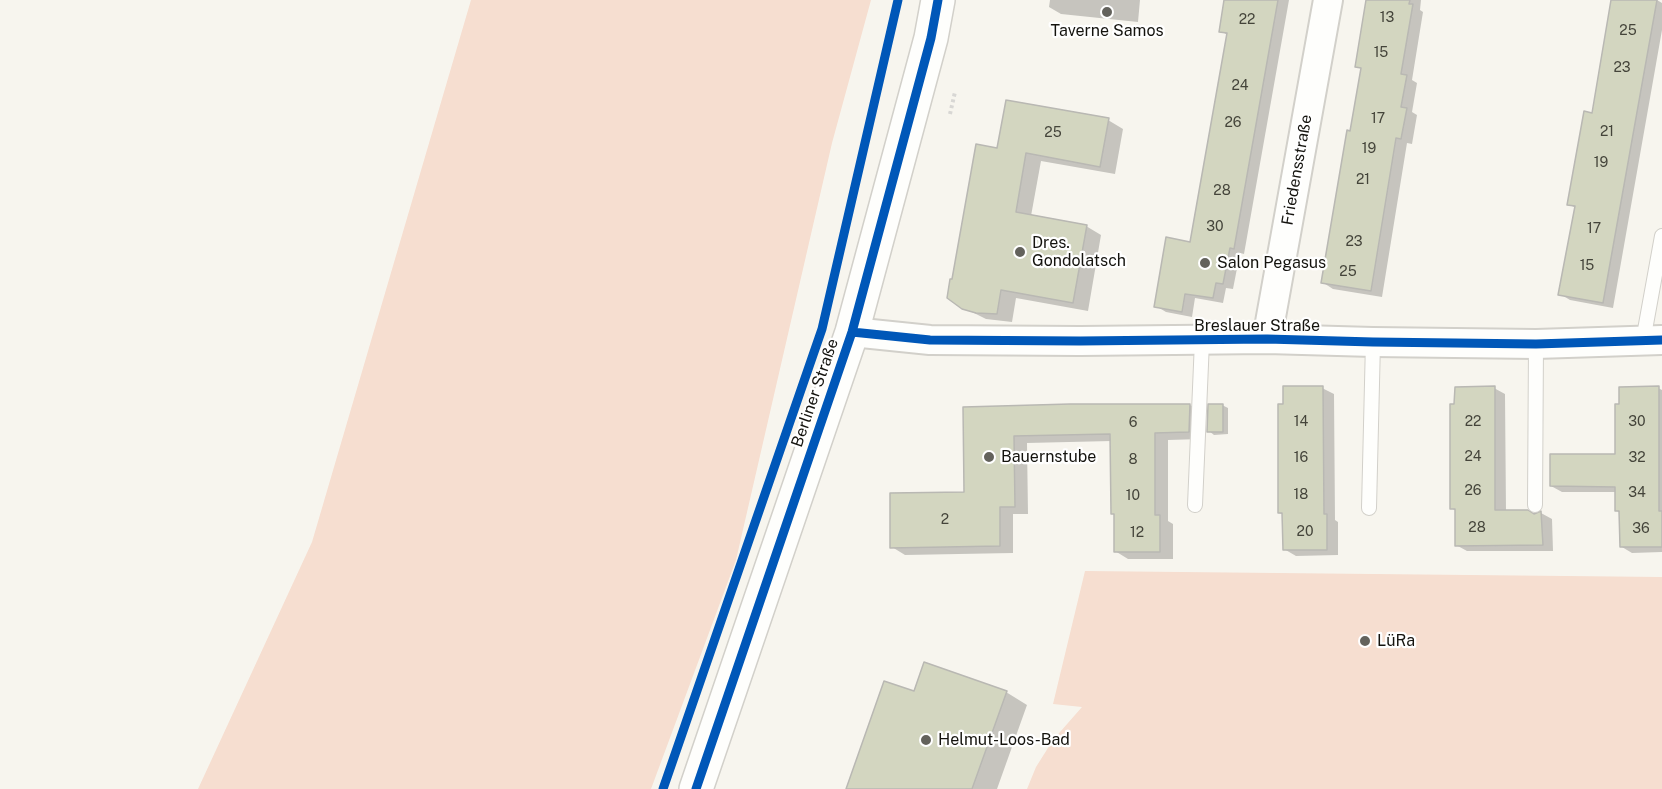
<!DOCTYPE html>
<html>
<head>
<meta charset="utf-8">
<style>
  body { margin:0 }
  canvas { display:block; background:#f7f5ee }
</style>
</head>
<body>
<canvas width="1662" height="789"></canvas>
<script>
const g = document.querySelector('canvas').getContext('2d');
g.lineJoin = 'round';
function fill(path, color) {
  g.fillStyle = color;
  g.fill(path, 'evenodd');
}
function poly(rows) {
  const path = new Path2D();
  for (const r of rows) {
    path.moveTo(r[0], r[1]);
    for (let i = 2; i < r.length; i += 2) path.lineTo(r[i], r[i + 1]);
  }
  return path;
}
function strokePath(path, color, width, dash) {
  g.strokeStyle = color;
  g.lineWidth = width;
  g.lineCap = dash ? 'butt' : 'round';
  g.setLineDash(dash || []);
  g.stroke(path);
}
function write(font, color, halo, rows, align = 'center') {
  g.font = font + ' "Public Sans",sans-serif';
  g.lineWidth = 4.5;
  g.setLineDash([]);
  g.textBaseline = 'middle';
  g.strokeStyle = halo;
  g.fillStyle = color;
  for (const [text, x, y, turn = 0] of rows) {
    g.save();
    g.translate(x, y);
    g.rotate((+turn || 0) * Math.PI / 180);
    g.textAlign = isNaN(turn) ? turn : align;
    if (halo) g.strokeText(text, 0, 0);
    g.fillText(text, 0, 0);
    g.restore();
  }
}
fill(poly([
  [471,0,871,0,832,143,736,560,651,789,198,789,312,542],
  [1085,571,1662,577,1662,789,1027,789,1036,767,1053,740,1082,707,1053,704]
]), '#f6ded0');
fill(poly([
  [1050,0,1140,0,1138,22,1061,14,1049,7],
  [1226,0,1289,0,1244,254,1240,253,1233,289,1226,288,1223,303,1195,298,1192,317,1166,312,1156,306,1191,243,1229,36,1221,31],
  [1368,0,1421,0,1420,10,1423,12,1412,80,1417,83,1412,112,1417,115,1412,144,1407,143,1382,297,1333,289,1322,282,1362,69,1357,66],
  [1613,0,1657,0,1662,3,1662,30,1613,308,1570,300,1560,294,1576,208,1568,204,1593,115],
  [1108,120,1123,129,1115,174,1041,161,1031,216,1086,226,1101,235,1088,311,1016,298,1012,322,986,319,956,304,953,280,998,150],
  [1322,388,1334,394,1335,520,1338,522,1338,555,1296,556,1284,549,1284,515,1279,513],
  [1494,388,1505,394,1506,512,1534,516,1541,513,1552,519,1553,551,1467,551,1456,545,1456,511,1451,508],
  [1658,388,1662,390,1662,552,1632,553,1622,547,1621,513,1617,511,1617,492,1562,492,1551,486,1617,456],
  [1190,405,1203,413,1202,439,1168,440,1168,521,1173,524,1173,559,1128,559,1115,551,1115,515,1112,513,1112,441,1027,443,1028,514,1013,514,1013,553,905,555,892,547,965,493,965,408],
  [1222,405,1228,408,1228,434,1214,435,1209,431],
  [1006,692,1027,705,997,789,847,789,915,693]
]), '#0003');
const building = poly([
  [1224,0,1278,0,1234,249,1230,248,1223,284,1216,283,1213,298,1185,294,1182,312,1154,307,1166,237,1190,242,1227,33,1219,32,1224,0],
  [1366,0,1410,0,1409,4,1413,4,1401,74,1407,75,1401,107,1407,108,1401,139,1396,138,1371,291,1321,283,1347,130,1350,131,1361,68,1355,67,1366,0],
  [1611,0,1657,0,1603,303,1558,295,1575,206,1567,205,1584,111,1592,113,1611,0],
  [1006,100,1109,118,1100,167,1026,153,1016,212,1087,225,1073,303,1001,290,997,314,976,313,962,309,947,298,950,279,952,279,976,144,997,148,1006,100],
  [1283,386,1323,386,1324,514,1327,514,1327,550,1283,550,1282,513,1278,513,1278,404,1283,404,1283,386],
  [1495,386,1495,510,1528,510,1534,514,1541,511,1543,545,1455,546,1455,509,1450,509,1450,404,1454,404,1455,387,1495,386],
  [1659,386,1659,511,1662,511,1662,547,1620,547,1619,511,1615,511,1615,487,1550,486,1550,454,1615,454,1615,404,1619,404,1619,387,1659,386],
  [1070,404,1190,404,1189,432,1155,433,1155,515,1160,515,1160,552,1114,552,1114,514,1111,514,1110,434,1014,436,1015,507,1000,507,1000,546,890,548,890,493,964,492,963,407,1070,404],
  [1208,404,1223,404,1223,432,1207,432,1208,404],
  [924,662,1007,691,972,789,846,789,884,681,914,691,924,662]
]);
fill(building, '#d3d6c0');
strokePath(building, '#b9b8b3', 1.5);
const service = poly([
  [1643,341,1662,236],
  [1195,505,1202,341],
  [1535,505,1536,344],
  [1369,508,1373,342]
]);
const minor = poly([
  [852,332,930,340,1080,341,1267,339,1373,342,1536,344,1662,340],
  [1267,339,1328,0]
]);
const tertiary = poly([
  [696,789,852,332,931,38,938,0]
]);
strokePath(service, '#d2d0ca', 16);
strokePath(minor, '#d2d0ca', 32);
strokePath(tertiary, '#d2d0ca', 36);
strokePath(poly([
  [873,110,898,0],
  [950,114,955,92]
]), '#d8d7d4', 4, [3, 3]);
strokePath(service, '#fefefc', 14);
strokePath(minor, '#fefefc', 28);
strokePath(tertiary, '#fefefc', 33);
strokePath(poly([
  [852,332,930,340,1080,341,1267,339,1373,342,1536,344,1662,340],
  [663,789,822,329,898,0],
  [696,789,852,332,931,38,938,0]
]), '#0057b8', 9);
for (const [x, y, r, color] of [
  [1107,12,6,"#63625c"],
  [1020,252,6,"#63625c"],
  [1205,263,6,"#63625c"],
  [989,457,6,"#63625c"],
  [1365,641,6,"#63625c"],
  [926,740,6,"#63625c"]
]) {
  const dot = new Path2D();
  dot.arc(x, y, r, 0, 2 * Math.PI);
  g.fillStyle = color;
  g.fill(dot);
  strokePath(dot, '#fff', 2);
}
write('14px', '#44443a', null, [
  ["13",1387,18],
  ["22",1247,20],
  ["25",1628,31],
  ["15",1381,53],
  ["23",1622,68],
  ["24",1240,86],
  ["17",1378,119],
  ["26",1233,123],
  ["21",1607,132],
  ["25",1053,133],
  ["19",1369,149],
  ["19",1601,163],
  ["21",1363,180],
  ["28",1222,191],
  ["30",1215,227],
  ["17",1594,229],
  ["23",1354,242],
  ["15",1587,266],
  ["25",1348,272],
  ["14",1301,422],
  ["22",1473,422],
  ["30",1637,422],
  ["6",1133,423],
  ["24",1473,457],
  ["16",1301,458],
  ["32",1637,458],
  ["8",1133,460],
  ["26",1473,491],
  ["34",1637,493],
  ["18",1301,495],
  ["10",1133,496],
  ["2",945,520],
  ["28",1477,528],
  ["36",1641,529],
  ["20",1305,532],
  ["12",1137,533]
]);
write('16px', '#14130e', '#fff', [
  ["Taverne Samos",1107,31,"center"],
  ["Dres.",1032,243],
  ["Gondolatsch",1032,261],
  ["Salon Pegasus",1217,263],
  ["Bauernstube",1001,457],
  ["LüRa",1377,641],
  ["Helmut-Loos-Bad",938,740]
], 'left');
write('16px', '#14130e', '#fff', [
  ["Friedensstraße",1297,170,-80],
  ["Breslauer Straße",1257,326],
  ["Berliner Straße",815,393,-71]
]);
</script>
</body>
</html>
